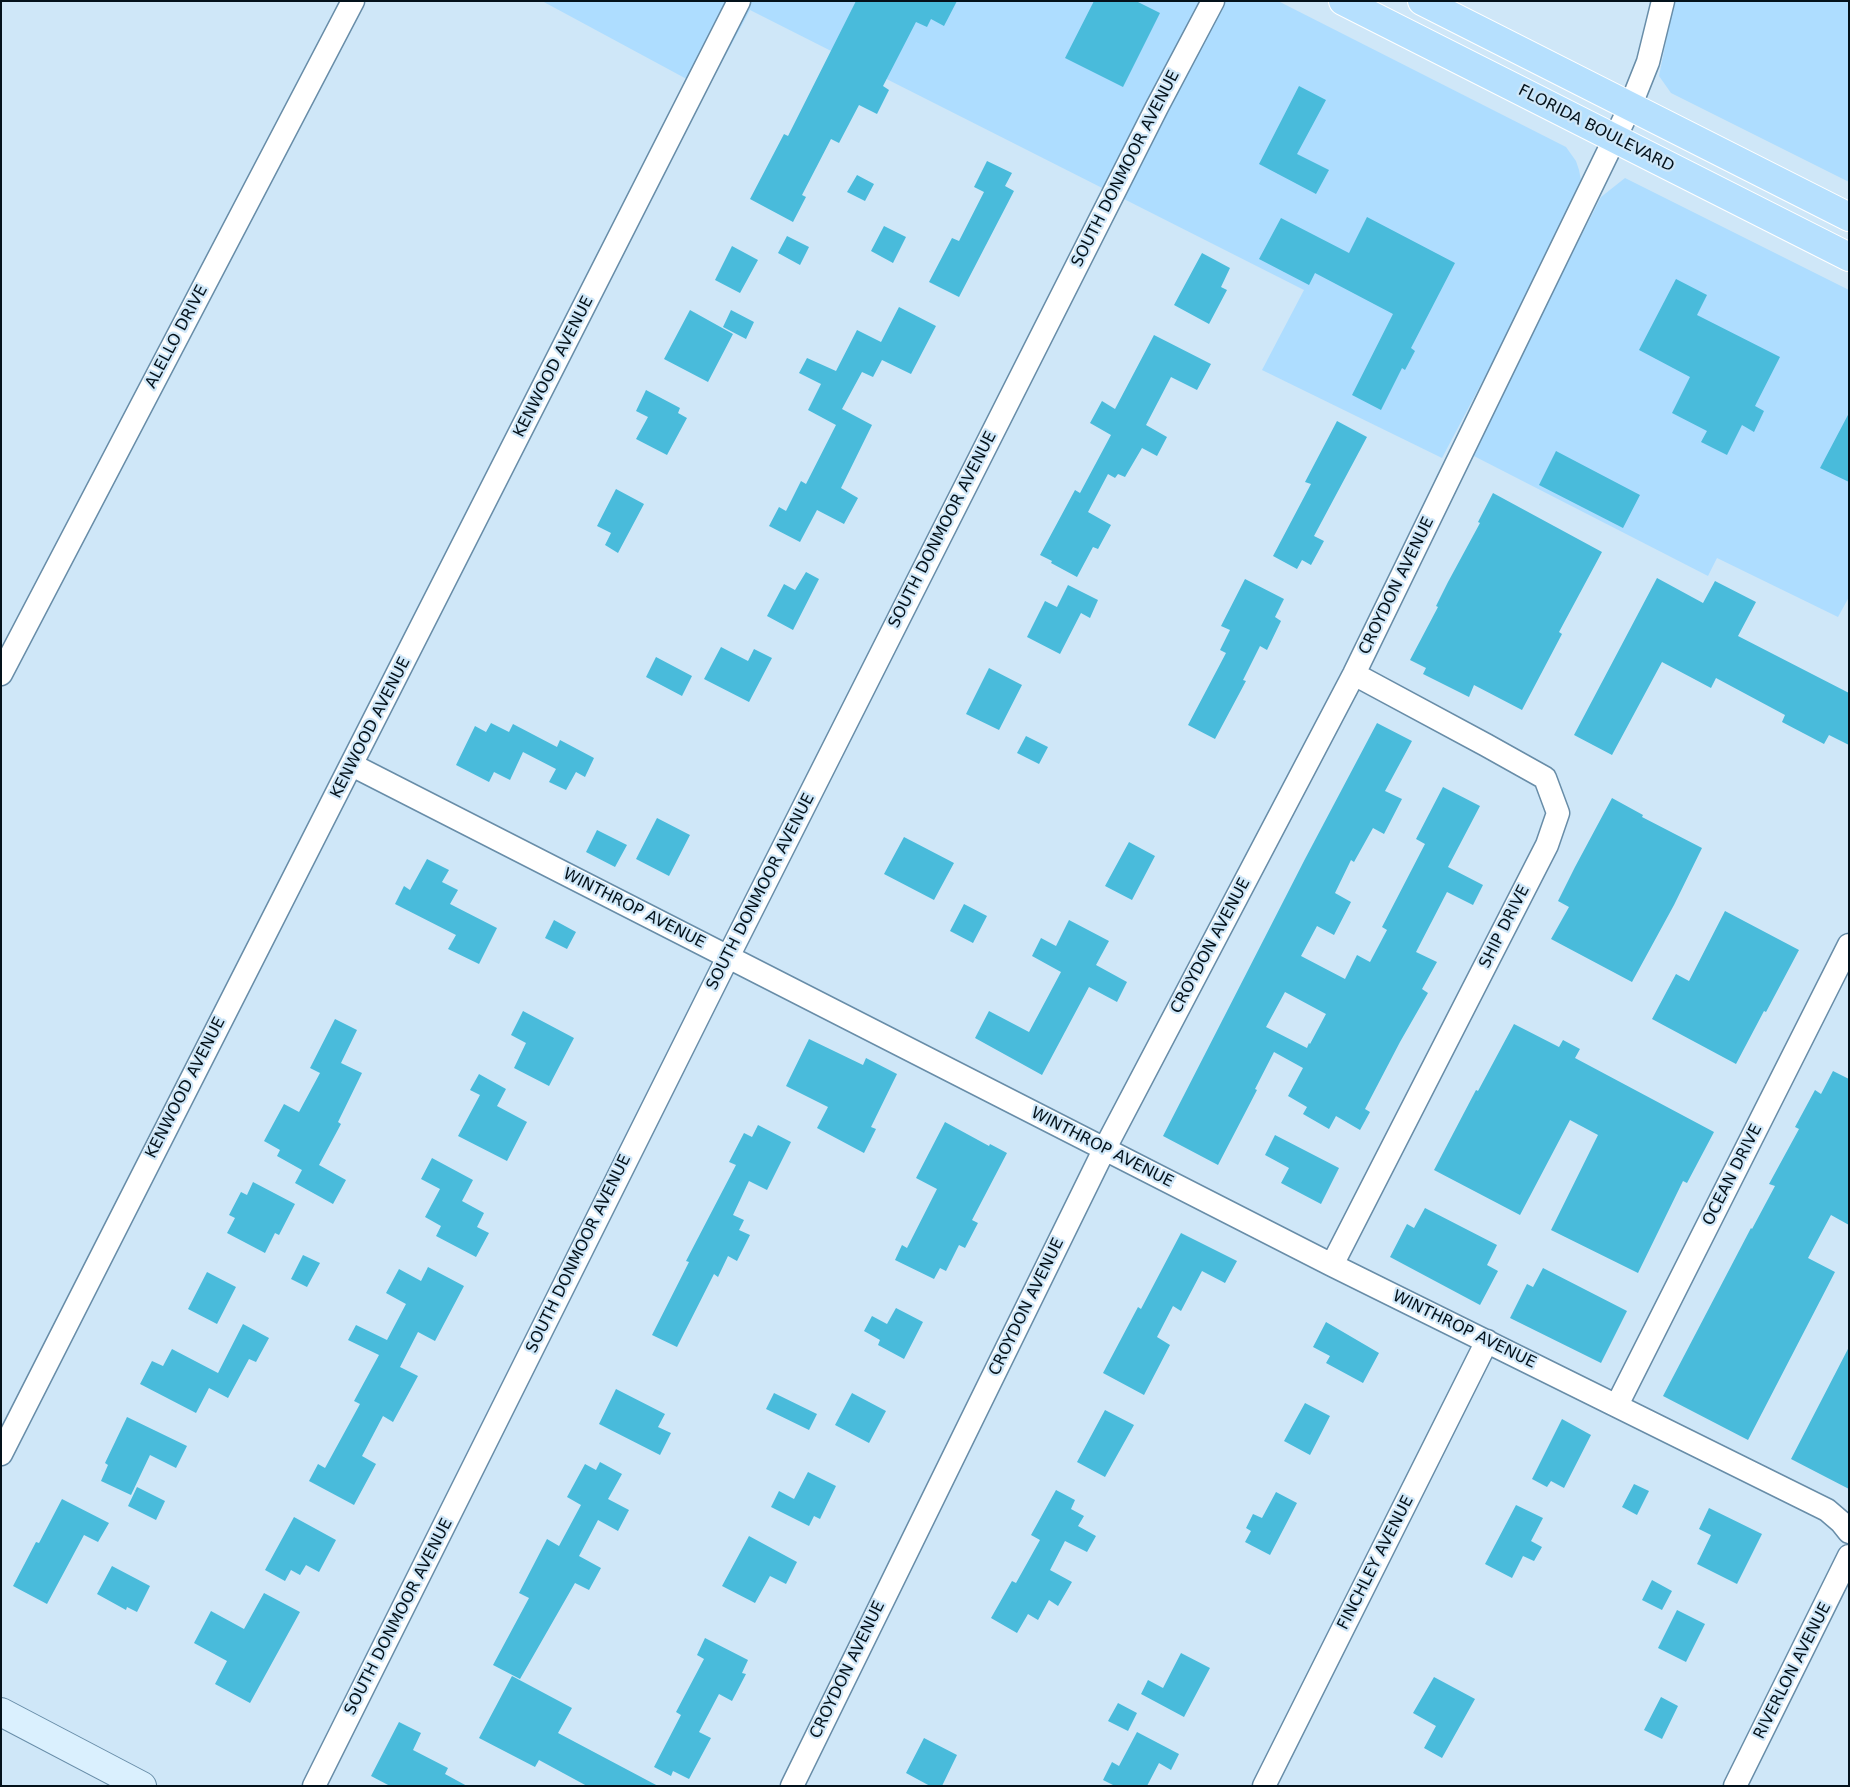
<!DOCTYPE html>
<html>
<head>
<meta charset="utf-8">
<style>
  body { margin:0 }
  #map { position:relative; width:1850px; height:1787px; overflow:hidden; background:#cfe7f8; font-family:"DejaVu Sans",sans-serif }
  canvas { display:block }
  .frame { position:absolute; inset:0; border:2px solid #04121b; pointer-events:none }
</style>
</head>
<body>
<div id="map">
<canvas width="1850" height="1787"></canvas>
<div class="frame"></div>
</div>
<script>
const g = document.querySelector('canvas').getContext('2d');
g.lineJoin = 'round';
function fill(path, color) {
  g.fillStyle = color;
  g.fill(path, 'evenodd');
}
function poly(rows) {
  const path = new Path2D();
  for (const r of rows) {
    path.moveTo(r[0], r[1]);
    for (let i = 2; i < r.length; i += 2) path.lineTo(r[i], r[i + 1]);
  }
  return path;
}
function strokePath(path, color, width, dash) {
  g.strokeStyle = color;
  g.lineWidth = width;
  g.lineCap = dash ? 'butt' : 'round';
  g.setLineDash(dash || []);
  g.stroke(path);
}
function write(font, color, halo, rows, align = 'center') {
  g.font = font + ' "DejaVu Sans",sans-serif';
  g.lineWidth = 4.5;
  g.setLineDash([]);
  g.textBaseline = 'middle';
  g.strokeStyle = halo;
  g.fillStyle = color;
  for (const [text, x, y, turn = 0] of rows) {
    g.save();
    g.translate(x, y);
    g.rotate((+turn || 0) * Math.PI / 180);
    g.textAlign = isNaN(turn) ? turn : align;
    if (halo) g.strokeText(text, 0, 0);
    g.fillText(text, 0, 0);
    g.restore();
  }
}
fill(poly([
  [542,1,1278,1,1566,147,1576,161,1579,170,1581,180,1580,191,1577,202,1442,458,1262,370,1304,290,750,10,707,90],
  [1674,1,1849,1,1849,182,1671,93,1659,76],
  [1625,178,1849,290,1849,597,1838,617,1717,558,1708,576,1470,454,1601,197]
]), '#aeddff');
fill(poly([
  [856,1,957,1,944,26,931,19,927,27,916,22,883,86,889,90,877,114,859,105,839,143,831,139,802,195,806,197,793,222,750,199,784,134,788,136],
  [1094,1,1136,1,1160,13,1123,87,1065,58],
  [1299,86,1326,100,1297,154,1329,170,1316,194,1259,164],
  [987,161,1012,173,1005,186,1014,191,959,297,929,282,952,238,959,241,984,192,974,187],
  [857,175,874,184,865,201,847,192],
  [1367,217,1455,263,1411,348,1415,351,1405,370,1402,368,1381,410,1352,395,1393,314,1315,273,1309,285,1259,259,1281,218,1349,253],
  [884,226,906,237,893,263,871,251],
  [787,236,809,247,800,265,778,253],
  [732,246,758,260,740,293,715,280],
  [1202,253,1230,268,1221,287,1227,290,1209,324,1174,305],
  [1676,279,1707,295,1697,315,1780,357,1755,406,1764,411,1754,432,1742,425,1727,455,1701,442,1707,431,1672,413,1690,377,1639,350],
  [899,307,936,326,911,374,882,360,873,377,862,372,842,409,872,425,841,488,858,498,844,524,817,510,800,542,769,526,779,507,786,511,801,481,806,484,836,425,808,410,821,384,799,373,807,358,836,371,857,330,881,342],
  [690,310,733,334,708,382,664,359],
  [731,310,754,322,746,339,723,327],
  [1154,335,1211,364,1197,390,1171,377,1146,425,1167,437,1157,456,1142,448,1125,477,1118,474,1115,478,1108,474,1088,512,1111,525,1098,549,1093,547,1077,577,1051,563,1052,561,1040,555,1075,490,1080,493,1111,435,1090,423,1102,401,1115,409],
  [646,390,680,408,678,413,687,418,667,455,636,439,648,417,636,411],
  [1849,413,1849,482,1820,468],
  [1337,421,1367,437,1314,536,1324,541,1311,565,1302,560,1297,569,1273,556,1311,484,1305,482],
  [1556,451,1640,495,1623,528,1539,485],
  [616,489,644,504,618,553,605,545,611,533,597,526],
  [1493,493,1602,552,1559,632,1562,634,1522,710,1474,685,1469,697,1423,674,1426,668,1410,660,1438,607,1436,606,1448,582,1480,523,1478,522],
  [806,572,819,579,793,630,767,616,784,584,795,590],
  [1657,578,1703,603,1715,581,1756,602,1738,636,1849,693,1849,745,1829,735,1824,744,1782,722,1785,715,1716,678,1711,688,1662,662,1612,755,1574,735],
  [1245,579,1284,599,1275,617,1281,621,1267,650,1260,646,1243,680,1246,681,1215,739,1188,725,1226,653,1220,650,1230,630,1221,626],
  [1068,585,1098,600,1090,618,1081,613,1060,654,1027,637,1045,601,1057,607],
  [721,647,748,661,754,649,772,658,749,702,704,679],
  [656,657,692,676,682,696,646,677],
  [989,668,1022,685,999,730,966,714],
  [491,723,509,732,513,724,557,747,560,740,594,758,585,777,576,772,566,790,549,782,556,769,523,752,510,780,494,772,489,782,456,765,475,726,486,732],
  [1377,723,1412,741,1385,791,1402,799,1384,834,1373,828,1354,862,1351,860,1335,893,1351,902,1334,935,1317,926,1301,956,1345,979,1357,955,1370,962,1387,930,1382,927,1425,844,1416,839,1443,787,1480,806,1448,867,1483,885,1473,905,1447,892,1416,952,1437,962,1422,989,1428,993,1400,1042,1365,1109,1370,1112,1360,1130,1336,1116,1329,1129,1303,1114,1307,1107,1288,1096,1303,1068,1274,1052,1255,1089,1257,1090,1218,1165,1163,1136,1305,859],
  [1285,992,1326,1014,1310,1044,1309,1043,1307,1048,1266,1027],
  [1026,736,1048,747,1039,764,1017,753],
  [1612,798,1643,815,1642,817,1702,848,1674,905,1632,982,1551,939,1569,907,1558,901,1575,867],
  [657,818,690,835,669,876,636,859],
  [597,830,627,845,615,867,586,852],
  [904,837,954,863,934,900,884,874],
  [1129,842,1155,856,1132,900,1105,886],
  [427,859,449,870,442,882,458,890,450,904,497,928,479,964,448,949,456,935,395,904,404,886,410,890],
  [964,904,987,916,973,943,950,931],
  [1725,911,1799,950,1766,1012,1764,1011,1736,1064,1652,1019,1676,974,1689,981],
  [554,920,576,932,567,949,545,938],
  [1069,920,1109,941,1096,965,1127,982,1117,1002,1089,987,1042,1075,975,1038,989,1011,1029,1032,1061,972,1032,956,1041,938,1056,946],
  [523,1011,574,1038,549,1086,514,1068,526,1043,511,1035],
  [335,1019,357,1030,341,1063,362,1073,338,1122,341,1124,319,1165,346,1180,333,1204,295,1183,302,1170,277,1156,280,1150,264,1141,284,1104,299,1112,320,1073,310,1068],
  [1514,1024,1559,1047,1563,1040,1580,1049,1575,1058,1714,1132,1687,1183,1683,1181,1638,1273,1551,1230,1598,1135,1570,1120,1520,1215,1434,1170,1476,1090,1478,1091],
  [809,1039,863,1065,866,1058,897,1074,871,1127,876,1129,864,1153,817,1128,828,1107,786,1086],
  [1833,1071,1849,1079,1849,1225,1831,1215,1808,1258,1835,1272,1748,1440,1663,1396,1751,1228,1752,1229,1775,1186,1769,1184,1799,1129,1795,1127,1815,1090,1821,1094],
  [479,1074,506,1089,497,1106,527,1122,507,1161,458,1136,480,1095,470,1090],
  [945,1122,989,1146,990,1144,1007,1153,972,1220,978,1223,965,1248,959,1245,946,1271,940,1268,934,1279,895,1260,902,1245,907,1248,937,1189,916,1178],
  [758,1125,791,1142,767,1190,749,1181,733,1215,744,1220,739,1230,750,1235,737,1261,728,1256,718,1277,714,1274,677,1347,652,1335,689,1262,686,1261,736,1165,729,1162,744,1133,752,1137],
  [1275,1135,1339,1168,1321,1204,1281,1183,1289,1168,1265,1155],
  [432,1158,473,1180,462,1201,484,1213,477,1227,489,1233,476,1257,436,1236,441,1226,425,1217,440,1189,421,1179],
  [253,1182,295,1204,279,1235,275,1233,265,1253,227,1233,235,1218,229,1215,241,1192,247,1195],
  [1425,1208,1497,1245,1487,1265,1498,1271,1480,1305,1390,1257,1407,1224,1414,1228],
  [1181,1233,1237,1261,1225,1283,1202,1271,1181,1311,1173,1306,1157,1337,1170,1345,1144,1395,1103,1373,1138,1307,1141,1309],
  [303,1255,320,1263,307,1287,291,1279],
  [428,1267,464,1286,435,1341,418,1332,400,1367,418,1376,393,1422,383,1416,362,1456,376,1464,354,1505,309,1481,318,1464,325,1468,360,1404,354,1401,379,1355,348,1340,356,1325,387,1340,406,1304,386,1293,399,1269,421,1281],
  [1543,1268,1627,1311,1601,1363,1510,1318,1527,1284,1533,1287],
  [207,1272,236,1287,217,1324,188,1309],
  [896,1308,923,1322,904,1359,878,1345,880,1340,864,1331,872,1316,887,1324],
  [1326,1322,1379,1353,1363,1383,1326,1363,1330,1356,1313,1347],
  [243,1324,269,1338,256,1362,249,1359,228,1398,209,1388,196,1413,140,1384,152,1361,163,1366,172,1349,218,1373],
  [1849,1347,1849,1489,1791,1459],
  [616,1389,665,1414,658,1427,671,1433,660,1455,599,1424],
  [774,1393,817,1414,809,1430,766,1409],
  [852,1393,886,1411,869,1443,835,1425],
  [1305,1403,1330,1416,1310,1455,1284,1441],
  [1105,1410,1134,1425,1105,1477,1077,1462],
  [127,1417,187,1446,176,1468,150,1455,131,1495,101,1481,108,1465,105,1463],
  [1562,1419,1591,1435,1564,1488,1551,1481,1547,1487,1532,1479],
  [600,1462,622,1474,608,1499,629,1510,618,1531,598,1520,579,1556,601,1568,589,1590,575,1583,520,1679,493,1665,529,1598,519,1593,547,1539,559,1546,581,1505,567,1497,585,1464,596,1470],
  [808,1472,836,1486,820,1519,814,1516,809,1526,771,1507,779,1491,794,1499],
  [1634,1484,1649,1491,1637,1515,1622,1507],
  [137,1487,165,1501,156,1520,128,1506],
  [1056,1490,1075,1500,1071,1509,1084,1516,1078,1526,1096,1536,1087,1552,1065,1541,1050,1570,1072,1582,1058,1606,1049,1600,1038,1620,1028,1614,1017,1633,991,1618,1012,1581,1016,1583,1040,1540,1031,1535],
  [1276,1492,1297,1503,1270,1555,1245,1542,1251,1531,1246,1528,1253,1514,1262,1518],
  [62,1499,109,1523,98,1542,84,1535,47,1604,13,1586,36,1542,39,1543],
  [1516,1505,1543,1518,1531,1541,1542,1547,1534,1561,1523,1556,1512,1578,1485,1564],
  [1709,1508,1762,1534,1737,1584,1697,1564,1711,1535,1699,1529],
  [294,1517,336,1540,319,1572,306,1565,300,1575,291,1570,285,1581,265,1570],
  [749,1536,797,1562,786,1584,770,1576,755,1603,722,1586],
  [112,1566,150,1586,137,1612,127,1607,126,1610,97,1594],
  [1652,1580,1672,1591,1662,1610,1642,1600],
  [264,1593,300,1612,250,1703,215,1684,227,1661,194,1643,211,1611,244,1629],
  [1677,1610,1705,1624,1686,1662,1658,1648],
  [705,1638,748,1660,742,1673,746,1674,732,1701,719,1694,699,1732,711,1738,689,1779,673,1771,671,1776,654,1767,681,1715,676,1712,704,1659,697,1655],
  [1181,1653,1210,1668,1184,1717,1141,1694,1148,1680,1163,1688],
  [512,1676,572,1708,558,1733,658,1786,587,1786,539,1760,535,1767,479,1738],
  [1434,1677,1475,1699,1442,1758,1424,1748,1436,1726,1413,1713],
  [1661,1697,1678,1706,1662,1739,1644,1730],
  [1118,1703,1137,1713,1128,1731,1108,1721],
  [399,1722,421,1733,413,1750,448,1768,445,1774,467,1786,390,1786,371,1776],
  [1137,1732,1179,1754,1171,1770,1159,1763,1147,1786,1115,1786,1103,1780,1112,1762,1119,1766],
  [924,1738,957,1755,942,1786,930,1786,906,1773]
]), '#49bbdb');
const minor = poly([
  [1,674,353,1],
  [352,765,1332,1265,1827,1510,1841,1522,1849,1532],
  [1332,1265,1547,845,1558,813,1545,778,1486,745,1354,674],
  [1617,1405,1849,945],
  [1,1454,739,1],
  [314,1786,728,957,1157,107,1213,1],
  [792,1786,1104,1150,1354,674,1630,107,1648,62,1663,1],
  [1264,1786,1487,1341],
  [1735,1786,1849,1556]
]);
const secondary = poly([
  [1,1712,142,1786]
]);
const primary = poly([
  [1343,1,1849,257],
  [1422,1,1849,217]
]);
strokePath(minor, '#688da8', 25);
strokePath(secondary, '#688da8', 30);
strokePath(primary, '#fff', 30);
strokePath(minor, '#fff', 22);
strokePath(secondary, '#daf0fe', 28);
strokePath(primary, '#b6e0fe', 28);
write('16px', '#04121b', '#cfe7f8', [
  ["FLORIDA BOULEVARD",1596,129,27],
  ["SOUTH DONMOOR AVENUE",1126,169,-63],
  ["ALELLO DRIVE",177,337,-62],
  ["KENWOOD AVENUE",554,367,-63],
  ["SOUTH DONMOOR AVENUE",943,530,-63],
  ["CROYDON AVENUE",1397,586,-64],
  ["KENWOOD AVENUE",371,728,-63],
  ["SOUTH DONMOOR AVENUE",761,892,-63],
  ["WINTHROP AVENUE",634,909,27],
  ["SHIP DRIVE",1505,927,-63],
  ["CROYDON AVENUE",1211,946,-62],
  ["KENWOOD AVENUE",186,1088,-63],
  ["WINTHROP AVENUE",1102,1148,27],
  ["OCEAN DRIVE",1733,1175,-63],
  ["SOUTH DONMOOR AVENUE",579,1254,-64],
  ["CROYDON AVENUE",1027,1307,-64],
  ["WINTHROP AVENUE",1464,1330,26],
  ["FINCHLEY AVENUE",1376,1563,-63],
  ["SOUTH DONMOOR AVENUE",399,1617,-63],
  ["CROYDON AVENUE",848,1670,-64],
  ["RIVERLON AVENUE",1793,1671,-63]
]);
</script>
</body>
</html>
